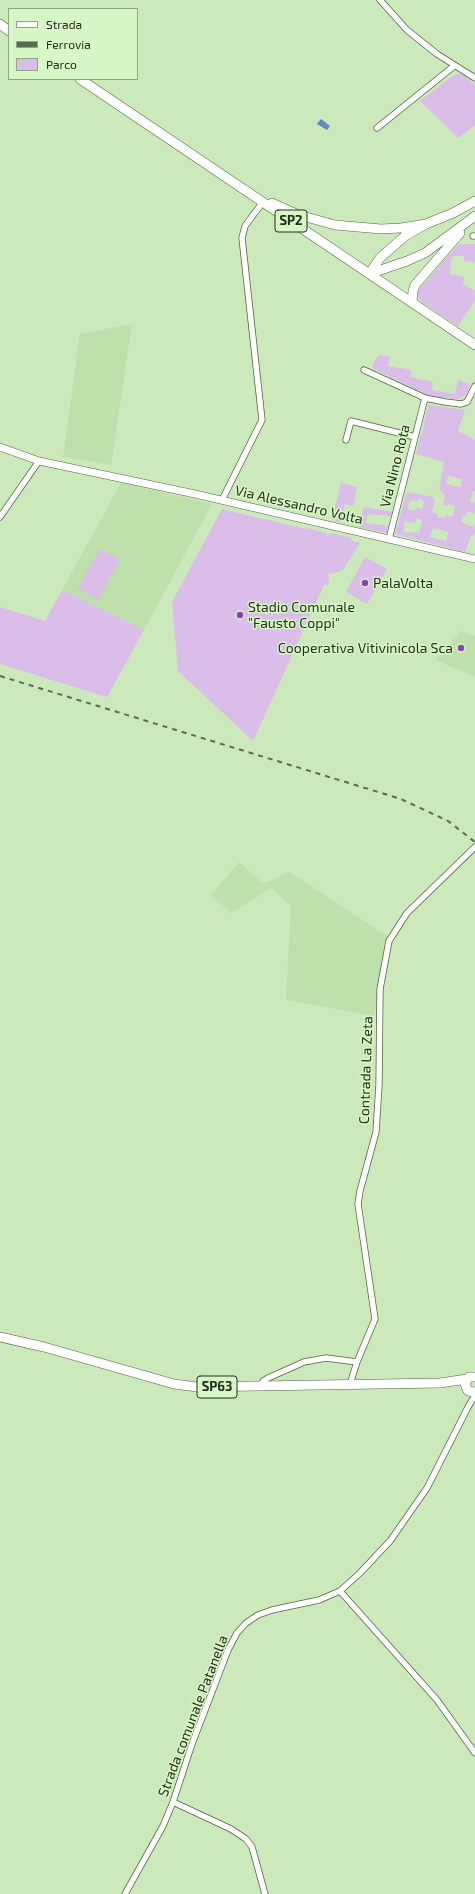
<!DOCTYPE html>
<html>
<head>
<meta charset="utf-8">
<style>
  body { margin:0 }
  #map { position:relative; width:475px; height:1894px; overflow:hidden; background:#cbe9ba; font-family:"Exo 2",sans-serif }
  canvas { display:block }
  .legend { position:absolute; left:8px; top:8px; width:130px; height:72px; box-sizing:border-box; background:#d8f7c7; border:1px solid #90a783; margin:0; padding:5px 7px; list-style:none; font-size:12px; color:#232f1d }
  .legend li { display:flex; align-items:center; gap:8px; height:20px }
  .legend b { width:20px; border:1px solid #90a783 }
</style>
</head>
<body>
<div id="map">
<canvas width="475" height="1894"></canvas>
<ul class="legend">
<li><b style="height:5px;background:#fff"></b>Strada</li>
<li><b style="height:5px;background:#5a6c50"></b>Ferrovia</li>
<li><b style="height:11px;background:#dabde8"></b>Parco</li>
</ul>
</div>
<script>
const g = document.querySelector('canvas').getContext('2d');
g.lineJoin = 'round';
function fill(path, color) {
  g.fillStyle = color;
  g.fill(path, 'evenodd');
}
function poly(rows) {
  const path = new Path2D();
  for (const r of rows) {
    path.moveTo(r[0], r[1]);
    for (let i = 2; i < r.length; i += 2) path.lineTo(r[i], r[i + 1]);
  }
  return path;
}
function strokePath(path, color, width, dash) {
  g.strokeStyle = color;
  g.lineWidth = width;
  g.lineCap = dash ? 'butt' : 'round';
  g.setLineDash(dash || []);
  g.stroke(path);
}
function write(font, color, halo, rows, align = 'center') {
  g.font = font + ' "Exo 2",sans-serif';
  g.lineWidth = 3;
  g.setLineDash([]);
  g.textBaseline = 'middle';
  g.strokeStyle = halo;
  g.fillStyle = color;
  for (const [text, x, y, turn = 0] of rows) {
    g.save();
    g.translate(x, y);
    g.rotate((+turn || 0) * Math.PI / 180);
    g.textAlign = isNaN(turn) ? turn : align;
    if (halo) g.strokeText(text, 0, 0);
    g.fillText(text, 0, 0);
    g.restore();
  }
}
fill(poly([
  [132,324,111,465,63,457,80,334],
  [121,483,212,504,144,630,62,590],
  [461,631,475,636,475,677,436,660],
  [239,862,263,883,276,879,288,871,389,937,374,1016,286,1000,291,906,271,888,231,913,211,895]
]), '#bee0ab');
fill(poly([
  [459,74,463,74,475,86,475,125,458,138,420,101,454,75],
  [459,244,475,244,475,262,464,261,464,256,453,256,451,259,450,274,464,277,463,284,475,291,475,300,458,326,422,302,416,293],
  [379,355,390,357,388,366,411,370,410,377,433,382,432,390,455,394,458,380,470,384,466,395,458,399,433,397,425,394,374,369,372,365],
  [429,405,465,410,458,431,475,440,475,491,473,491,470,501,475,503,475,514,468,511,466,516,463,515,461,522,473,527,475,523,475,532,470,538,465,552,395,534,407,492,432,497,435,501,432,512,438,514,438,517,444,518,446,515,452,517,455,506,448,504,447,506,443,505,445,495,439,489,444,462,416,454],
  [448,476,462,479,460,487,446,484],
  [418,499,424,501,422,509,416,508,415,511,408,509,410,500,417,502],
  [416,518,422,520,419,533,403,532,405,521,415,523],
  [433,528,448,532,446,541,430,537],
  [341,483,357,487,353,506,345,504,340,522,332,520],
  [364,507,392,512,391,516,368,514,366,523,388,526,386,533,359,527],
  [222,509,305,529,306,528,327,533,326,534,329,535,330,533,351,538,350,540,360,543,342,571,329,574,328,585,324,585,253,741,178,671,172,602],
  [100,549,120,560,98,600,78,588],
  [365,557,387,569,367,604,346,592],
  [62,590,144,630,107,697,0,664,0,607,45,621]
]), '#dabde8');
fill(poly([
  [321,119,330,126,327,130,317,124]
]), '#5f89bf');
const minor = poly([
  [380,0,407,30,437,54,475,78],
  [377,128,454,66],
  [473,236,475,236],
  [364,370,425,398,445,402,461,404,467,402,475,386],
  [346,440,351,421,415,437],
  [222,500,262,420,242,238,245,226,263,202],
  [0,517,39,461],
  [389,539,425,398],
  [350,1384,357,1362,375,1319,358,1204,360,1191,376,1132,379,1085,380,989,389,941,407,913,475,847],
  [261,1386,263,1381,268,1378,304,1362,326,1358,357,1362],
  [340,1591,437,1700,475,1753],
  [173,1802,231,1829,246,1839,252,1847,265,1894],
  [125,1894,163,1826,173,1802,192,1744,228,1650,237,1633,246,1623,258,1615,272,1610,319,1600,340,1591,360,1573,390,1541,427,1488,467,1409,475,1395]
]);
const tertiary = poly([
  [0,447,39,461,195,494,475,559]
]);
const primary = poly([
  [0,24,9,31],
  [80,79,475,345],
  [272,203,299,215,335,225,381,229,401,228,426,224],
  [369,274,380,258,405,236,426,224,453,213,475,201],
  [369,274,407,261,425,253,475,216],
  [412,302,413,291,415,285,460,233],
  [0,1337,44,1347,174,1384,197,1387,440,1383,467,1379],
  [475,1377,469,1377,465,1384,468,1391,475,1392]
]);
strokePath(minor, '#4d673d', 7);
strokePath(tertiary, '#4d673d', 8);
strokePath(primary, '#4d673d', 10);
strokePath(minor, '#fff', 5.5);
strokePath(tertiary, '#fff', 7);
strokePath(primary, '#fff', 9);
strokePath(poly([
  [0,676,401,799,448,821,475,842]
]), '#5a6c50', 2, [5, 5]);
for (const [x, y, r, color] of [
  [365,583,4,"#8e3faf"],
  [240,615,4,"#8e3faf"],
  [461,648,4,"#8e3faf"]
]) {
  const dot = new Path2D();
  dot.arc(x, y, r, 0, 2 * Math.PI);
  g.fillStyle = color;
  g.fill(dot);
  strokePath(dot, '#d8f7c7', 1.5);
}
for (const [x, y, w] of [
  [291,221,32],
  [217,1387,40]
]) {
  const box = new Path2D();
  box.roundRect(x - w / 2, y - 11, w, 22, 3);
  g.fillStyle = '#d8f7c7';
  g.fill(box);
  strokePath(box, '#232f1d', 1);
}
write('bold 13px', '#232f1d', null, [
  ["SP2",291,221],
  ["SP63",217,1387]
]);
write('14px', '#232f1d', '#d8f7c7', [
  ["Via Nino Rota",395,466,-76],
  ["Via Alessandro Volta",299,505,13],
  ["Contrada La Zeta",366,1070,-88],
  ["Strada comunale Patanella",193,1716,-69]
]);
write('14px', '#232f1d', '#d8f7c7', [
  ["PalaVolta",373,583],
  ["Stadio Comunale",248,607],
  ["\"Fausto Coppi\"",248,623],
  ["Cooperativa Vitivinicola Sca",453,648,"right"]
], 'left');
</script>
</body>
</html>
